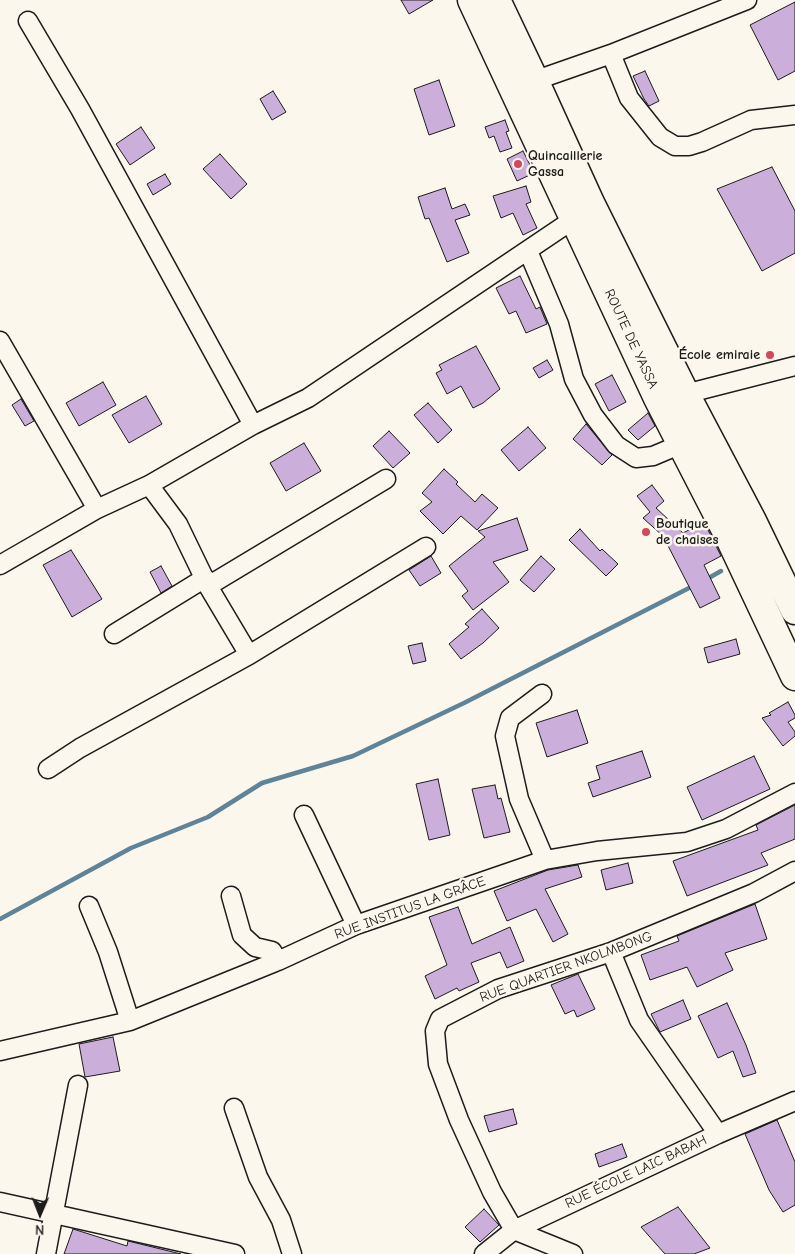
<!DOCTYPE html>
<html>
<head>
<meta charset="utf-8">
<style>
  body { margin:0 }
  #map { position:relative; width:795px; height:1254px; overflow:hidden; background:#fbf7ec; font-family:"Comic Neue",sans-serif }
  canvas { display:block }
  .north { position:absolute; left:15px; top:1189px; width:50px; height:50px; -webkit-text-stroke:4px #fbf7ec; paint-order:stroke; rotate:181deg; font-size:14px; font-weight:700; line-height:20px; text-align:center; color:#1c1c1c }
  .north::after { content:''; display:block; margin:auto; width:18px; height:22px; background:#1c1c1c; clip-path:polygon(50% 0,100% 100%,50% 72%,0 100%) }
</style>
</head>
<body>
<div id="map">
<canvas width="795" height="1254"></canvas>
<div class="north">N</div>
</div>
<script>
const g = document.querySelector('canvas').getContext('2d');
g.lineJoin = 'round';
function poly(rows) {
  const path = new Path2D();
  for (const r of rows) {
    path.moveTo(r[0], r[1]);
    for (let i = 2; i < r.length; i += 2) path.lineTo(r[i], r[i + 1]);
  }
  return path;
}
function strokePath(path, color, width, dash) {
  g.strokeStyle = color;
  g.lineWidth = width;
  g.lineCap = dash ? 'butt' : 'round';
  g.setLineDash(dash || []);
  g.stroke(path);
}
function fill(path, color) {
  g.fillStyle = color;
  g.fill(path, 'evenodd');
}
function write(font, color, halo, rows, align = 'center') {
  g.font = font + ' "Comic Neue",sans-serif';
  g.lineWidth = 5;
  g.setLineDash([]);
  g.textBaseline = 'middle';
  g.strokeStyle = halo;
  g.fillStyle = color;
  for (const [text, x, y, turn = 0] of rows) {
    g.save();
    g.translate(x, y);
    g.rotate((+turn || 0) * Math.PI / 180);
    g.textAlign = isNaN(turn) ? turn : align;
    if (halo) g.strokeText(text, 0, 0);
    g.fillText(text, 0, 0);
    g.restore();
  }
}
strokePath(poly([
  [707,579,721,571],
  [0,919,131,848,208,817,262,783,353,756,464,703,693,586]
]), '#5f8398', 4.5);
const building = poly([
  [401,0,433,0,409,14,401,0],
  [795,2,795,71,778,80,750,25,795,2],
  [645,71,659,101,649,106,644,99,633,76,645,71],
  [439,80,455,126,429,135,414,89,439,80],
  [273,91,286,112,272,120,260,99,273,91],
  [505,120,509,131,506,132,512,148,500,152,494,136,489,138,485,127,505,120],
  [141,127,155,148,130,165,116,144,141,127],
  [523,151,534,173,517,181,507,159,523,151],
  [220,154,247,184,231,199,203,169,220,154],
  [772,167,795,211,795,253,762,271,717,189,772,167],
  [165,174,171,184,153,195,147,184,165,174],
  [526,186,531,202,526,204,537,228,523,235,513,213,501,218,493,196,526,186],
  [445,188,452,209,465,204,470,215,455,220,469,253,447,262,429,218,425,219,418,197,445,188],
  [520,276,536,309,540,307,547,324,526,333,516,311,509,314,496,288,520,276],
  [476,346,500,389,483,403,473,408,461,386,447,394,436,373,442,370,439,365,476,346],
  [547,360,553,370,539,378,533,368,547,360],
  [612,375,626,402,609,411,595,384,612,375],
  [103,382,116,405,79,426,66,403,103,382],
  [146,396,162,424,129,443,112,415,146,396],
  [21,399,34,421,25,426,12,405,21,399],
  [428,403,452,430,438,443,414,415,428,403],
  [648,413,655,426,638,440,628,430,648,413],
  [586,424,612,455,602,465,573,439,586,424],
  [528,427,546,448,519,471,501,450,528,427],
  [389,431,410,453,393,468,373,446,389,431],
  [304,443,321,471,286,491,270,463,304,443],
  [444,469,458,482,456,484,475,502,482,494,498,508,477,530,461,516,443,534,420,511,432,502,422,493,444,469],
  [652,485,664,501,656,508,683,533,704,522,721,556,704,565,720,598,700,608,663,536,643,518,650,512,637,496,652,485],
  [517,518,528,550,493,562,509,582,473,610,462,596,468,591,449,566,485,537,478,531,517,518],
  [580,529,600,551,602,549,618,564,606,576,569,540,580,529],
  [71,550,102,599,72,617,43,565,71,550],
  [431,556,441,573,420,586,409,570,431,556],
  [541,556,555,569,534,592,520,580,541,556],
  [161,566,172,586,161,593,150,572,161,566],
  [482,609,499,628,483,643,461,659,449,644,469,627,465,624,482,609],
  [736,639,740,654,708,663,704,648,736,639],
  [422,643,426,661,413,664,408,646,422,643],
  [788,702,795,715,795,718,788,722,795,732,795,736,783,746,762,718,771,715,769,713,788,702],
  [577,710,588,743,547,757,536,723,577,710],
  [642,751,651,777,593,797,588,783,600,779,596,766,642,751],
  [754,756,770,789,702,820,687,787,754,756],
  [438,779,450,835,429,840,416,784,438,779],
  [495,785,498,799,501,798,510,832,484,838,472,789,495,785],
  [795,805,795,839,761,853,768,865,687,896,673,861,758,830,756,825,795,805],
  [628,863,633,883,606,890,601,870,628,863],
  [578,865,582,877,545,889,568,934,553,942,536,909,507,921,494,891,548,870,578,865],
  [755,904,767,939,725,953,733,970,697,987,687,967,650,980,641,955,679,941,677,936,755,904],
  [458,907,472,944,510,927,524,961,507,968,500,952,471,963,479,982,459,991,457,988,435,999,425,976,447,965,429,917,458,907],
  [578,974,595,1009,577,1017,574,1010,565,1014,551,985,578,974],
  [683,1000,691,1019,660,1032,651,1014,683,1000],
  [727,1003,746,1045,756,1073,743,1077,733,1051,718,1058,698,1016,727,1003],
  [113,1037,120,1071,85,1077,79,1044,113,1037],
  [513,1109,517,1124,489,1132,484,1116,513,1109],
  [777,1120,795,1162,795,1205,783,1212,769,1190,745,1134,777,1120],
  [622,1144,627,1157,599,1167,595,1154,622,1144],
  [678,1207,710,1248,694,1254,665,1254,641,1227,678,1207],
  [484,1209,499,1225,480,1242,465,1227,484,1209],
  [73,1229,127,1246,128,1241,181,1254,64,1254,73,1229]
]);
fill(building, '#ccaedb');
strokePath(building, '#1c1c1c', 1);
const street = poly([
  [28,21,80,109,253,425],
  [611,54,629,98,660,137,675,146,689,146,702,142,751,120,795,115],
  [525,84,611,54,747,0],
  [528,251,559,324,574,379,593,415,616,445,636,458,653,456,672,448,681,441],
  [0,341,97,509],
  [685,394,795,366],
  [149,485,178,524,208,586,249,655],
  [0,565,97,509,149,485,253,425,308,398,574,219],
  [208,586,386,479],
  [114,634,205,578],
  [542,694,510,718,505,736,519,799,545,860],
  [48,769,80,748,249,655,426,547],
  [304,815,356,925],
  [231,896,242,935,255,947,272,951,278,961],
  [89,906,108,952,130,1021],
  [611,952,639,1020,718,1134],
  [0,1051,130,1021,278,961,356,925,545,860,597,851,687,842,726,829,795,793],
  [234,1108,258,1177,281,1220,292,1254],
  [0,1202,235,1254],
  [46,1254,78,1085],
  [484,1254,514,1230,718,1134,795,1101],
  [573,1254,514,1230,492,1192,459,1120,438,1064,435,1031,440,1019,498,989,611,952,754,893,795,871]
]);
const primary = poly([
  [472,0,658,398,728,534,795,676],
  [496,0,534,80,590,203,685,394,752,521,795,610]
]);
strokePath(street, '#1c1c1c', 21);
strokePath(primary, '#1c1c1c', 31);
strokePath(street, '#fbf7ec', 18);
strokePath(primary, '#fbf7ec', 28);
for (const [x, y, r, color] of [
  [518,164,5,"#d1495b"],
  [770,355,5,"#d1495b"],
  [646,532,5,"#d1495b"]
]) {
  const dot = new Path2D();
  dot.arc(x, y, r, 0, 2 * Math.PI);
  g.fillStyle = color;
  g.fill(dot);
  strokePath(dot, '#fbf7ec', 2);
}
write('bold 14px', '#1c1c1c', '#fbf7ec', [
  ["Quincaillerie",528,156],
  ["Gassa",528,172],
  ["École emiraie",760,355,"right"],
  ["Boutique",656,524],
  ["de chaises",656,540]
], 'left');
write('14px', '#1c1c1c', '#fbf7ec', [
  ["ROUTE DE YASSA",631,339,65],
  ["RUE INSTITUS LA GRÂCE",410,908,-20],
  ["RUE QUARTIER NKOLMBONG",566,967,-20],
  ["RUE ÉCOLE LAIC BABAH",636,1172,-25]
]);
</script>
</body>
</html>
